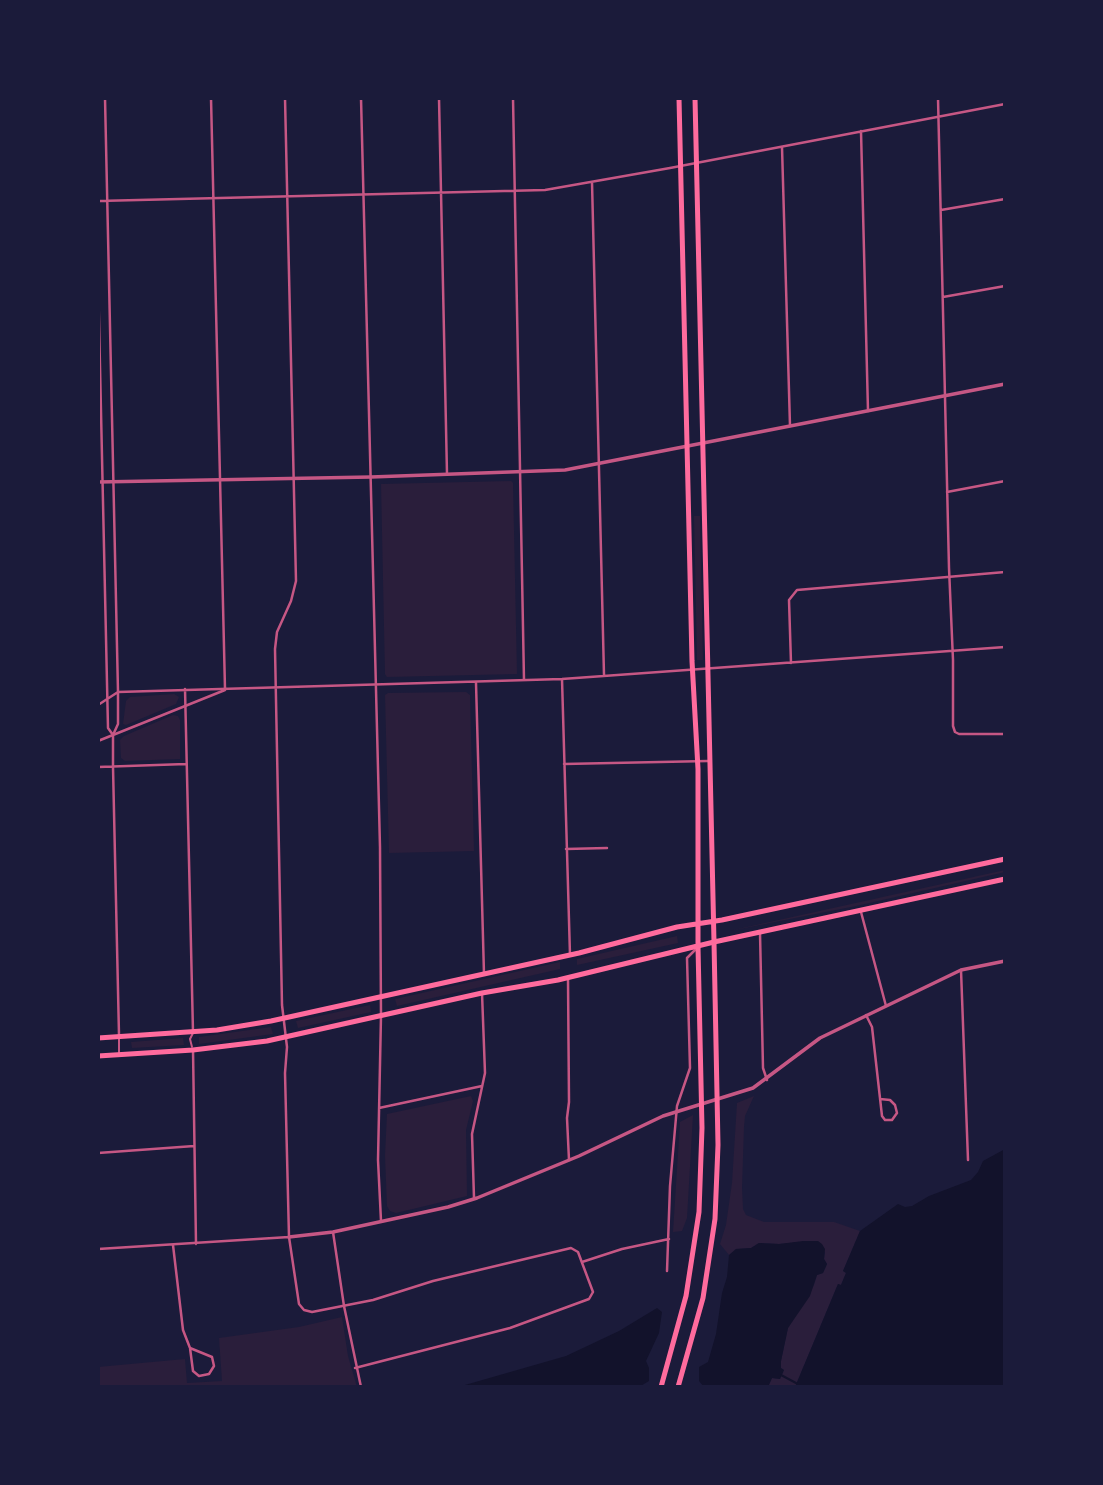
<!DOCTYPE html>
<html>
<head>
<meta charset="utf-8">
<style>
  body { margin:0 }
  #map { position:relative; width:1103px; height:1485px; overflow:hidden; background:#1b1b3a; font-family:"Fira Sans",sans-serif }
  canvas { display:block }
  .frame { position:absolute; inset:0; border:100px solid #1b1b3a; pointer-events:none }
</style>
</head>
<body>
<div id="map">
<canvas width="1103" height="1485"></canvas>
<div class="frame"></div>
</div>
<script>
const g = document.querySelector('canvas').getContext('2d');
g.lineJoin = 'round';
function fill(path, color) {
  g.fillStyle = color;
  g.fill(path, 'evenodd');
}
function poly(rows) {
  const path = new Path2D();
  for (const r of rows) {
    path.moveTo(r[0], r[1]);
    for (let i = 2; i < r.length; i += 2) path.lineTo(r[i], r[i + 1]);
  }
  return path;
}
function strokePath(path, color, width, dash) {
  g.strokeStyle = color;
  g.lineWidth = width;
  g.lineCap = dash ? 'butt' : 'round';
  g.setLineDash(dash || []);
  g.stroke(path);
}
fill(poly([
  [511,481,513,483,517,674,387,677,385,674,381,484],
  [694,516,700,516,703,660,697,660],
  [466,692,470,695,474,851,389,853,385,695,388,693],
  [174,694,179,697,176,704,126,725,123,724,126,701,130,697],
  [173,715,178,716,180,720,180,759,125,761,121,758,120,740,124,736],
  [1005,870,1005,872,856,906,729,931],
  [677,936,678,943,577,965,577,959],
  [560,962,560,969,397,1006,395,999],
  [370,1005,371,1012,298,1028,296,1021],
  [271,1027,273,1034,199,1044,199,1037],
  [183,1038,184,1045,132,1048,131,1042],
  [471,1096,473,1101,466,1130,467,1196,396,1213,390,1211,387,1206,385,1156,387,1114],
  [754,1096,745,1116,744,1127,742,1188,743,1209,746,1215,764,1222,834,1222,860,1231,843,1271,846,1273,841,1285,838,1284,795,1387,768,1387,772,1378,780,1379,784,1370,781,1368,781,1361,788,1328,814,1285,817,1275,823,1273,825,1269,827,1264,824,1259,825,1253,818,1241,779,1244,759,1243,751,1248,736,1249,729,1255,720,1244,726,1225,732,1183,737,1103],
  [693,1115,687,1218,682,1231,673,1232,680,1122],
  [342,1317,348,1356,357,1387,98,1387,98,1367,185,1359,187,1383,222,1381,219,1338,299,1327]
]), '#2a1e3b');
fill(poly([
  [1005,1149,1005,1387,795,1387,838,1284,841,1285,846,1273,843,1271,860,1231,898,1204,905,1207,912,1206,929,1196,971,1180,978,1172,983,1161],
  [803,1241,818,1241,822,1244,825,1249,824,1259,827,1264,823,1273,817,1275,810,1296,788,1328,781,1361,781,1368,784,1370,780,1379,772,1378,768,1387,704,1387,699,1381,699,1367,708,1362,716,1334,722,1293,727,1277,729,1255,736,1249,751,1248,759,1243,779,1244],
  [657,1308,662,1312,659,1333,646,1361,649,1368,649,1381,639,1387,458,1387,566,1356,619,1331]
]), '#12122b');
strokePath(poly([
  [781,1375,796,1383]
]), '#12122b', 2);
strokePath(poly([
  [119,1039,119,1054],
  [192,1047,190,1039,193,1033]
]), '#c65784', 2);
strokePath(poly([
  [98,741,225,690]
]), '#c65784', 2.5);
strokePath(poly([
  [105,98,118,692,118,724,113,735,113,767,119,1035],
  [211,98,225,689],
  [285,98,296,581,291,601,277,632,275,649,282,1005,287,1047,285,1073,289,1237,299,1304,304,1310,312,1312,373,1300,433,1281,571,1248,578,1252,593,1292,589,1299,510,1328,355,1368],
  [361,98,380,847,381,1016,378,1160,381,1221],
  [439,98,447,474],
  [513,98,524,680],
  [938,98,949,568,953,660,953,726,955,732,959,734,1005,734],
  [861,131,868,411],
  [782,147,790,426],
  [592,182,604,675],
  [98,201,545,190,670,168,1005,104],
  [941,210,1005,199],
  [98,276,108,728,113,735],
  [943,297,1005,286],
  [947,492,1005,481],
  [791,663,789,600,797,590,1005,572],
  [562,679,570,955],
  [476,683,484,974],
  [185,689,193,1032],
  [98,705,118,692,562,679,1005,647],
  [564,764,708,761],
  [98,767,186,764],
  [566,849,607,848],
  [861,912,886,1006],
  [760,933,763,1068,767,1080],
  [961,970,968,1160],
  [568,979,569,1102,567,1118,569,1160],
  [866,1015,872,1027,882,1116,885,1120,892,1120,897,1113,895,1105,890,1100,880,1099],
  [193,1050,196,1244],
  [379,1108,482,1086],
  [98,1153,194,1146],
  [474,1198,472,1134,485,1073,482,993],
  [333,1232,344,1306,361,1387],
  [173,1245,183,1330,190,1348],
  [98,1249,289,1237],
  [582,1262,622,1249,669,1239],
  [667,1271,670,1186,677,1106,690,1068,687,958,696,949],
  [190,1348,212,1357,214,1366,209,1374,199,1376,193,1371,190,1348]
]), '#c65784', 2.5);
strokePath(poly([
  [98,482,371,477,565,470,1005,384],
  [289,1237,333,1232,448,1207,477,1198,579,1156,663,1116,753,1088,820,1038,961,970,1005,961]
]), '#c65784', 3.5);
strokePath(poly([
  [679,98,692,661,698,769,698,947],
  [695,98,714,942],
  [98,1038,217,1030,271,1021,579,953,677,927,722,920,1005,859],
  [98,1056,193,1050,267,1041,482,993,558,980,714,942,1005,879]
]), '#ff6b9d', 5);
strokePath(poly([
  [661,1387,686,1296,699,1212,702,1128,698,947],
  [678,1387,703,1298,715,1219,718,1145,714,942]
]), '#ff6b9d', 5);
</script>
</body>
</html>
